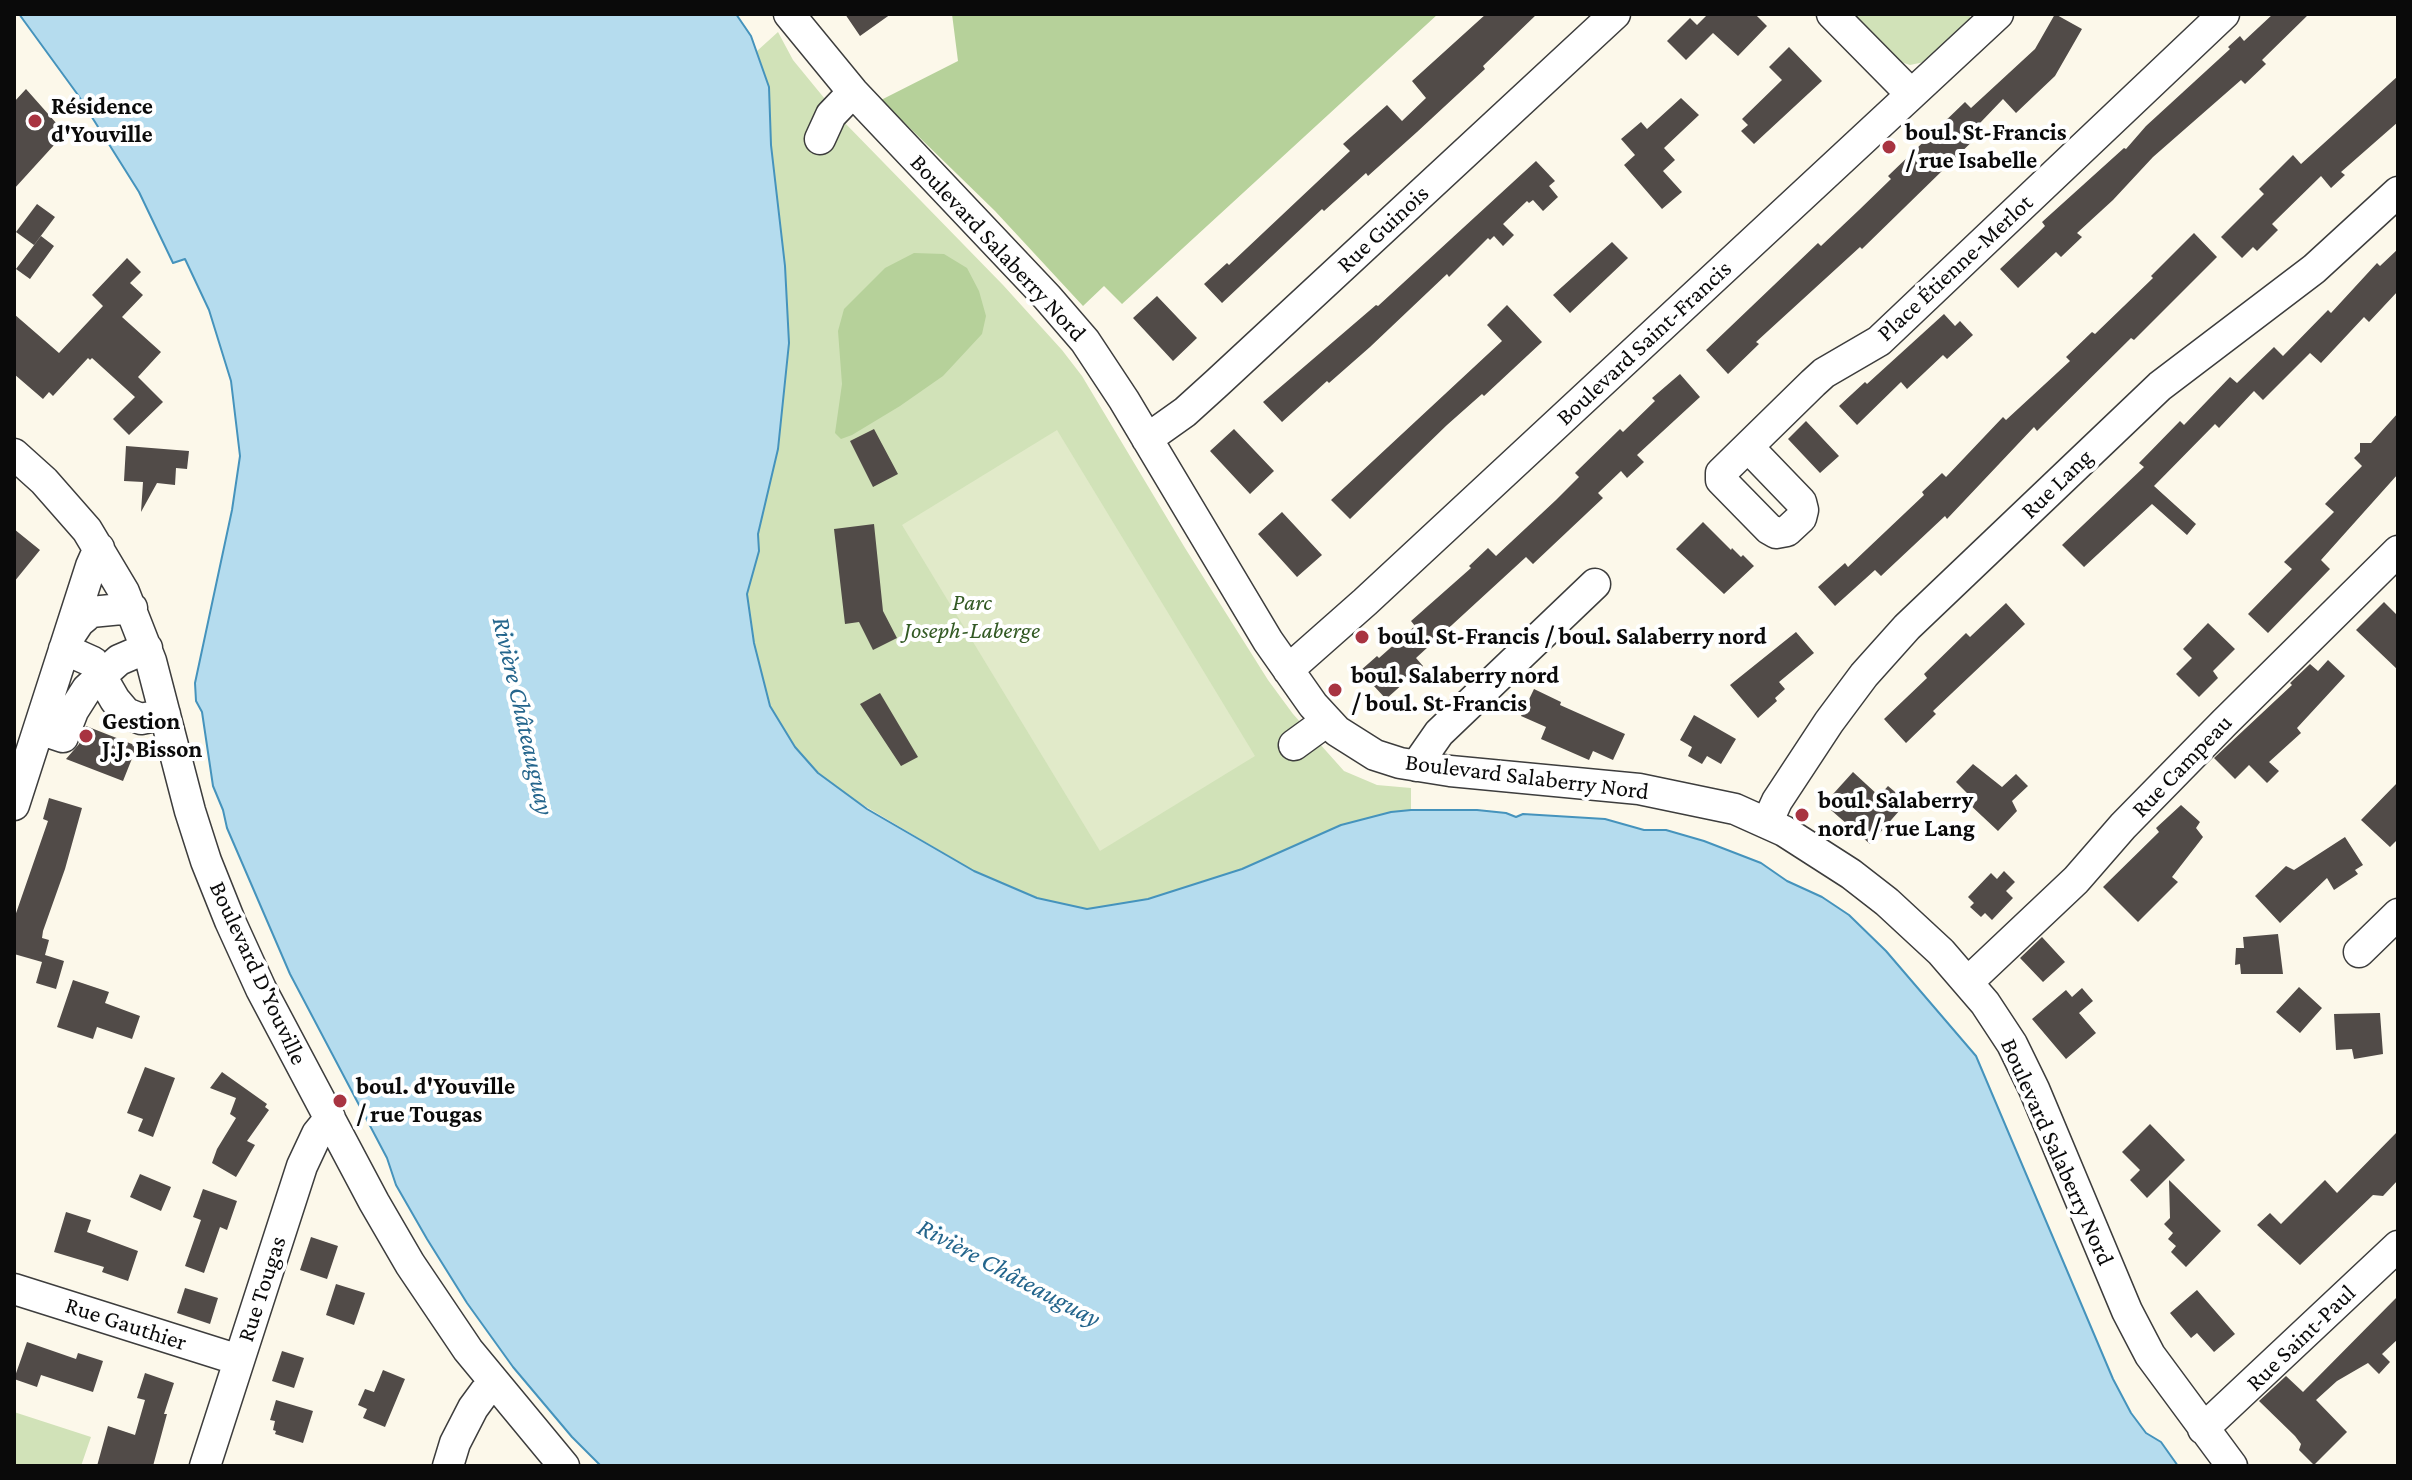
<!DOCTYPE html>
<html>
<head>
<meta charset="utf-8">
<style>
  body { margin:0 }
  #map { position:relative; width:2412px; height:1480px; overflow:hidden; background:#fcf8ea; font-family:"Crimson Pro",serif }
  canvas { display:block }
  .frame { position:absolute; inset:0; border:16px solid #0a0a0a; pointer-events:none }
</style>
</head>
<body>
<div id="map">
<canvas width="2412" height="1480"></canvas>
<div class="frame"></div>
</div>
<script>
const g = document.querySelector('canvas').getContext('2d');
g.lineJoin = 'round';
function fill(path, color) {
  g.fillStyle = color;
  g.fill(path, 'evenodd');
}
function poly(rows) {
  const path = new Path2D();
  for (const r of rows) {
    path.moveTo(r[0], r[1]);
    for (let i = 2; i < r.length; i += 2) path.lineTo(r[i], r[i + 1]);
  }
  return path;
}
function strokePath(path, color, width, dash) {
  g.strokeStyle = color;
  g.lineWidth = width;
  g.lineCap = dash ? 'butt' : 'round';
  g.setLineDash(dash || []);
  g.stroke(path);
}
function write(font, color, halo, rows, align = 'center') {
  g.font = font + ' "Crimson Pro",serif';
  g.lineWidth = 8;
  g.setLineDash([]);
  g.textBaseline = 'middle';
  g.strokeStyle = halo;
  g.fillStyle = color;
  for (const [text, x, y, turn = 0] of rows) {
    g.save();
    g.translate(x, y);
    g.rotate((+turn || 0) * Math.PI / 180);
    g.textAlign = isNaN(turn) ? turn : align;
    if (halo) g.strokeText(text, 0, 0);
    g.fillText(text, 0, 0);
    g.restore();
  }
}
fill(poly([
  [1850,14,1969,14,1971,20,1929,61,1910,65,1901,62],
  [778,32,793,60,843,121,1003,285,1062,350,1082,376,1185,548,1268,680,1293,714,1344,771,1377,785,1411,788,1411,810,1391,812,1341,825,1242,869,1148,899,1087,909,1037,898,974,871,843,793,818,773,795,747,770,706,754,643,747,593,759,551,758,534,778,449,785,266,771,145,769,87,757,51],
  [14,1412,91,1437,81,1466,14,1466]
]), '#d1e2b8');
fill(poly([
  [952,14,1438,14,1122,304,1104,286,1083,306,995,211,881,100,958,61],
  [914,253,944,254,967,268,979,291,986,316,982,334,943,376,900,406,852,435,841,439,835,433,842,384,838,331,844,309,885,268]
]), '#b6d19a');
fill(poly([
  [1057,430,1255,756,1100,851,902,525]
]), '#e1eac9');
const water = poly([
  [19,14,736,14,751,36,769,87,771,145,785,266,789,343,778,449,758,534,759,551,747,594,754,643,770,706,795,747,818,773,867,809,974,871,1037,898,1087,909,1148,899,1242,869,1341,825,1391,812,1411,810,1477,810,1506,813,1516,817,1523,814,1605,819,1644,830,1666,830,1704,841,1761,863,1787,881,1822,897,1849,915,1886,951,1976,1056,2113,1379,2131,1413,2146,1433,2161,1442,2178,1466,601,1466,572,1437,513,1367,467,1303,427,1239,396,1185,387,1158,290,974,227,828,223,810,213,786,202,712,196,701,195,683,232,510,240,456,231,381,209,310,185,259,173,263,139,192,78,95,19,14]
]);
fill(water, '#b5dcee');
strokePath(water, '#4593bc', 2);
fill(poly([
  [845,14,891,14,860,36],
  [1486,14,1537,14,1483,66,1485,69,1417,132,1368,176,1366,173,1324,211,1322,209,1222,303,1204,284,1227,263,1229,265,1350,151,1343,144,1387,105,1402,121,1426,98,1412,81],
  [1708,14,1755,14,1767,26,1738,56,1713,33,1686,60,1667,41,1690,18,1697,25],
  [2055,14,2082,29,2055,76,2016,113,2003,99,1980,123,1986,128,1862,249,1860,247,1756,342,1759,344,1728,374,1706,350,1818,243,1821,246,1859,210,1891,179,1888,176,1965,102,1971,108,2035,49],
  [2273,14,2309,14,2262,60,2266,64,2245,84,2241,80,2153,157,2113,200,2077,233,2082,237,2061,257,2056,252,2018,288,2000,269,2038,233,2045,226,2042,222,2124,148,2126,149,2146,126,2230,49,2228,47,2240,36,2244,41],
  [1789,47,1822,81,1754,144,1741,131,1748,125,1742,119,1782,80,1769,67],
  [2398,76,2398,122,2341,172,2345,175,2331,188,2321,176,2272,224,2278,230,2257,251,2253,247,2242,258,2221,237,2264,194,2259,189,2293,155,2301,164],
  [26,89,65,133,14,189,14,102],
  [1681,98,1699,115,1664,148,1675,160,1663,171,1682,192,1662,209,1624,165,1635,155,1621,139,1641,122,1647,129],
  [1536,161,1555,181,1549,186,1558,197,1543,211,1533,200,1529,203,1527,201,1503,224,1514,235,1503,246,1494,236,1490,240,1488,238,1449,277,1447,274,1370,347,1329,383,1327,381,1282,422,1263,402,1376,305,1378,306],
  [37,204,55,217,34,245,16,232],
  [2194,233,2217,257,2134,340,2131,338,2037,431,2034,427,1947,519,1945,516,1881,576,1875,570,1835,606,1818,587,1845,563,1848,567,1924,495,1922,492,1942,473,1946,477,2003,417,2006,420,2070,361,2066,357,2092,332,2095,334,2153,278,2151,276],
  [41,236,54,246,30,279,16,269],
  [1612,242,1628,258,1570,313,1553,295],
  [2398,249,2398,291,2369,322,2364,317,2321,363,2310,353,2263,400,2254,391,2219,428,2215,424,2154,486,2196,524,2187,535,2152,504,2084,567,2062,545,2144,467,2139,463,2180,421,2184,425,2230,377,2237,383,2274,347,2283,356,2328,310,2331,313,2377,263,2380,266],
  [127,258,141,272,130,283,143,295,122,317,161,352,138,377,163,402,129,435,113,419,135,397,92,358,90,360,88,358,53,396,49,392,43,399,14,374,14,314,59,353,103,306,92,295],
  [1157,296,1197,338,1173,361,1133,318],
  [1507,305,1542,342,1484,396,1482,394,1447,425,1350,519,1331,500,1502,341,1487,325],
  [1944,314,1955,326,1960,321,1973,335,1947,359,1943,355,1907,389,1901,382,1857,425,1839,406,1865,382,1867,384],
  [1680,374,1700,397,1637,455,1644,462,1627,478,1621,471,1598,493,1603,498,1533,564,1526,557,1416,658,1423,666,1386,699,1360,671,1377,656,1379,658,1415,626,1411,621,1471,568,1469,566,1488,548,1496,556,1556,500,1579,477,1575,473,1620,429,1623,432,1655,401,1652,398],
  [2398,413,2398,474,2321,560,2330,569,2268,633,2248,614,2292,569,2284,562,2334,512,2325,504,2362,466,2354,458,2360,452,2360,443,2371,443],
  [1806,421,1839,456,1820,473,1788,439],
  [874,429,898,474,873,487,850,441],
  [1234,429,1274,471,1250,494,1210,451],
  [126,446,189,451,187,469,176,468,175,485,157,483,141,512,143,482,124,481],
  [1282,512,1322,555,1297,577,1258,534],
  [1703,522,1731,550,1732,548,1741,557,1743,555,1754,566,1724,594,1676,549],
  [874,524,883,611,897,638,873,650,859,622,845,624,834,529],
  [14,529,40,550,14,582],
  [2384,602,2398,616,2398,670,2356,630],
  [2006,603,2025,624,1933,711,1936,714,1906,743,1884,719,1927,678,1924,674,1966,633,1970,637],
  [2208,623,2235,649,2213,671,2218,678,2199,697,2176,674,2192,658,2183,649],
  [1796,632,1814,653,1779,682,1785,689,1775,698,1777,701,1758,718,1730,685],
  [2328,660,2345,676,2297,728,2301,733,2269,762,2279,771,2267,783,2249,765,2235,779,2214,758,2292,685,2290,683,2310,664,2318,671],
  [1534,689,1561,702,1560,705,1625,734,1613,760,1593,751,1589,760,1541,739,1546,727,1521,716],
  [880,693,918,757,901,766,860,704],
  [1694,715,1736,739,1721,764,1707,756,1702,764,1688,756,1692,747,1680,740],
  [86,726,137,746,123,781,66,759,79,744],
  [1973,764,2002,787,2016,774,2028,786,2012,801,2017,811,1998,831,1967,802,1971,797,1956,782],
  [1853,772,1879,796,1888,786,1907,802,1870,844,1824,804],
  [2398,782,2398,839,2390,847,2361,820],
  [49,798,82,808,65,869,43,931,42,938,49,940,45,955,64,961,56,989,36,983,42,962,14,954,14,919,48,821,43,819],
  [2181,805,2200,822,2196,828,2203,837,2172,877,2178,882,2138,922,2103,887,2159,832,2156,828],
  [2345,837,2363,865,2355,870,2358,874,2334,890,2327,878,2280,923,2255,896,2286,866,2294,870],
  [2004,871,2015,882,2006,891,2013,898,1992,920,1985,913,1981,917,1970,907,1974,903,1968,897,1991,873,1997,879],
  [2278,934,2283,974,2241,974,2240,964,2235,965,2236,948,2244,948,2243,937],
  [2042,937,2065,962,2043,982,2020,958],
  [73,980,109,992,105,1003,140,1016,132,1039,97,1027,93,1039,57,1027],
  [2299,987,2322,1008,2300,1033,2276,1012],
  [2082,988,2093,1001,2079,1013,2096,1033,2066,1059,2032,1019,2066,990,2072,997],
  [2380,1013,2383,1054,2354,1059,2352,1049,2336,1050,2334,1014],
  [145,1067,175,1078,153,1137,138,1131,143,1119,127,1113],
  [222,1072,267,1104,265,1107,269,1110,247,1141,255,1145,236,1177,212,1163,217,1149,236,1118,230,1114,236,1098,210,1088],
  [2150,1124,2185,1160,2147,1198,2130,1180,2140,1170,2122,1152],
  [2398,1131,2398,1180,2383,1196,2373,1195,2300,1265,2257,1225,2270,1213,2281,1224,2325,1180,2337,1193],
  [140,1174,171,1187,161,1211,130,1197],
  [2169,1180,2221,1231,2186,1267,2171,1252,2176,1246,2168,1239,2173,1233,2164,1224,2170,1218],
  [203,1189,237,1201,227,1230,220,1227,204,1273,185,1266,201,1220,193,1217],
  [66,1212,91,1220,87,1232,138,1251,128,1281,102,1272,104,1267,54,1252],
  [311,1237,338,1246,327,1279,300,1270],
  [336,1284,365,1293,354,1325,326,1315],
  [185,1288,218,1298,210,1324,177,1313],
  [2197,1290,2235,1334,2214,1352,2197,1333,2191,1338,2170,1313],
  [2398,1296,2398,1339,2382,1354,2390,1362,2379,1374,2368,1363,2337,1381,2316,1400,2347,1432,2314,1465,2299,1450,2301,1444,2295,1436,2259,1401,2286,1376,2303,1392],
  [27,1342,76,1359,78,1353,103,1361,93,1392,41,1375,37,1387,14,1379],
  [282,1351,304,1358,294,1388,272,1381],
  [383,1370,405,1379,385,1427,363,1418,367,1409,358,1405,365,1389,374,1392],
  [145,1373,174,1383,164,1414,167,1414,153,1466,97,1466,108,1426,135,1435,145,1400,137,1398],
  [276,1400,313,1411,303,1443,275,1434,276,1431,273,1430,275,1421,270,1420]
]), '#514b48');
const minor = poly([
  [789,14,853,92,1047,297,1085,341,1124,400,1268,641,1313,705,1337,731,1375,755,1400,763,1450,771,1639,789,1735,809,1784,831,1851,874,1887,902,1941,952,1985,1003,2012,1044,2034,1089,2127,1311,2150,1355,2232,1466],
  [1832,14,1911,94],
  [820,139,831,115,853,92],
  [1147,439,1185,412,1217,383,1615,14],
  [1748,447,1801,502,1803,510,1801,518,1787,531,1776,533,1769,529,1721,480,1721,473,1813,383,1824,373,1879,341,2224,14],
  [14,454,44,481,87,530,124,592,151,661,190,811,206,861,230,921,261,989,374,1202,410,1264,468,1350,564,1466],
  [69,637,79,622,91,612,132,608],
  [64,649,93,662,115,700,126,713,141,719,165,714],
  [1288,670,1365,602,1998,14],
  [39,729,63,737,73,711,87,689,119,660,147,648],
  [1294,745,1327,721],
  [1416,766,1439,733,1595,584],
  [14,805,91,566,99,548],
  [1767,823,1777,801,1829,722,1864,675,1907,627,2160,386,2314,269,2398,192],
  [2359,952,2398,914],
  [1968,982,2076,880,2123,826,2224,723,2398,551],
  [14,1289,239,1360],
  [2203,1429,2398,1246],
  [205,1466,302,1166,317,1134,330,1118],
  [448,1466,455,1443,473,1408,484,1393,494,1385]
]);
strokePath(minor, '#3d3d3d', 33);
strokePath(minor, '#fff', 30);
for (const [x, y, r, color] of [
  [35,121,8,"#a83441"],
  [1889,147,8,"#a83441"],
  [1362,637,8,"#a83441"],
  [1335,690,8,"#a83441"],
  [86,736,8,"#a83441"],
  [1802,815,8,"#a83441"],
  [340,1101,8,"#a83441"]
]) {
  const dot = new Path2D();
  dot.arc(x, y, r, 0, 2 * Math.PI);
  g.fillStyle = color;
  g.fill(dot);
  strokePath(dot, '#fff', 3);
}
write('bold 24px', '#0a0a0a', '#fff', [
  ["Résidence",51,107],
  ["d'Youville",51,135],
  ["boul. St-Francis",1905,133],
  ["/ rue Isabelle",1905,161],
  ["boul. St-Francis / boul. Salaberry nord",1378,637],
  ["boul. Salaberry nord",1351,676],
  ["/ boul. St-Francis",1351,704],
  ["Gestion",102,722],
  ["J.J. Bisson",102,750],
  ["boul. Salaberry",1818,801],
  ["nord / rue Lang",1818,829],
  ["boul. d'Youville",356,1087],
  ["/ rue Tougas",356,1115]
], 'left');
write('24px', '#0a0a0a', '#fff', [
  ["Rue Guinois",1383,229,-43],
  ["Boulevard Salaberry Nord",998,248,47],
  ["Place Étienne-Merlot",1955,268,-43],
  ["Boulevard Saint-Francis",1644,343,-43],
  ["Rue Lang",2057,484,-44],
  ["Rue Campeau",2182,766,-46],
  ["Boulevard Salaberry Nord",1527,777,7],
  ["Boulevard D'Youville",258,973,65],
  ["Boulevard Salaberry Nord",2057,1152,66],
  ["Rue Tougas",262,1289,-72],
  ["Rue Gauthier",126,1324,18],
  ["Rue Saint-Paul",2301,1338,-44]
]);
write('italic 24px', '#325923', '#fff', [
  ["Parc",972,603],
  ["Joseph-Laberge",972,631]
]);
write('italic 26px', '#24658c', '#fff', [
  ["Rivière Châteauguay",523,716,77],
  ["Rivière Châteauguay",1009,1273,28]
]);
</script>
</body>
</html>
